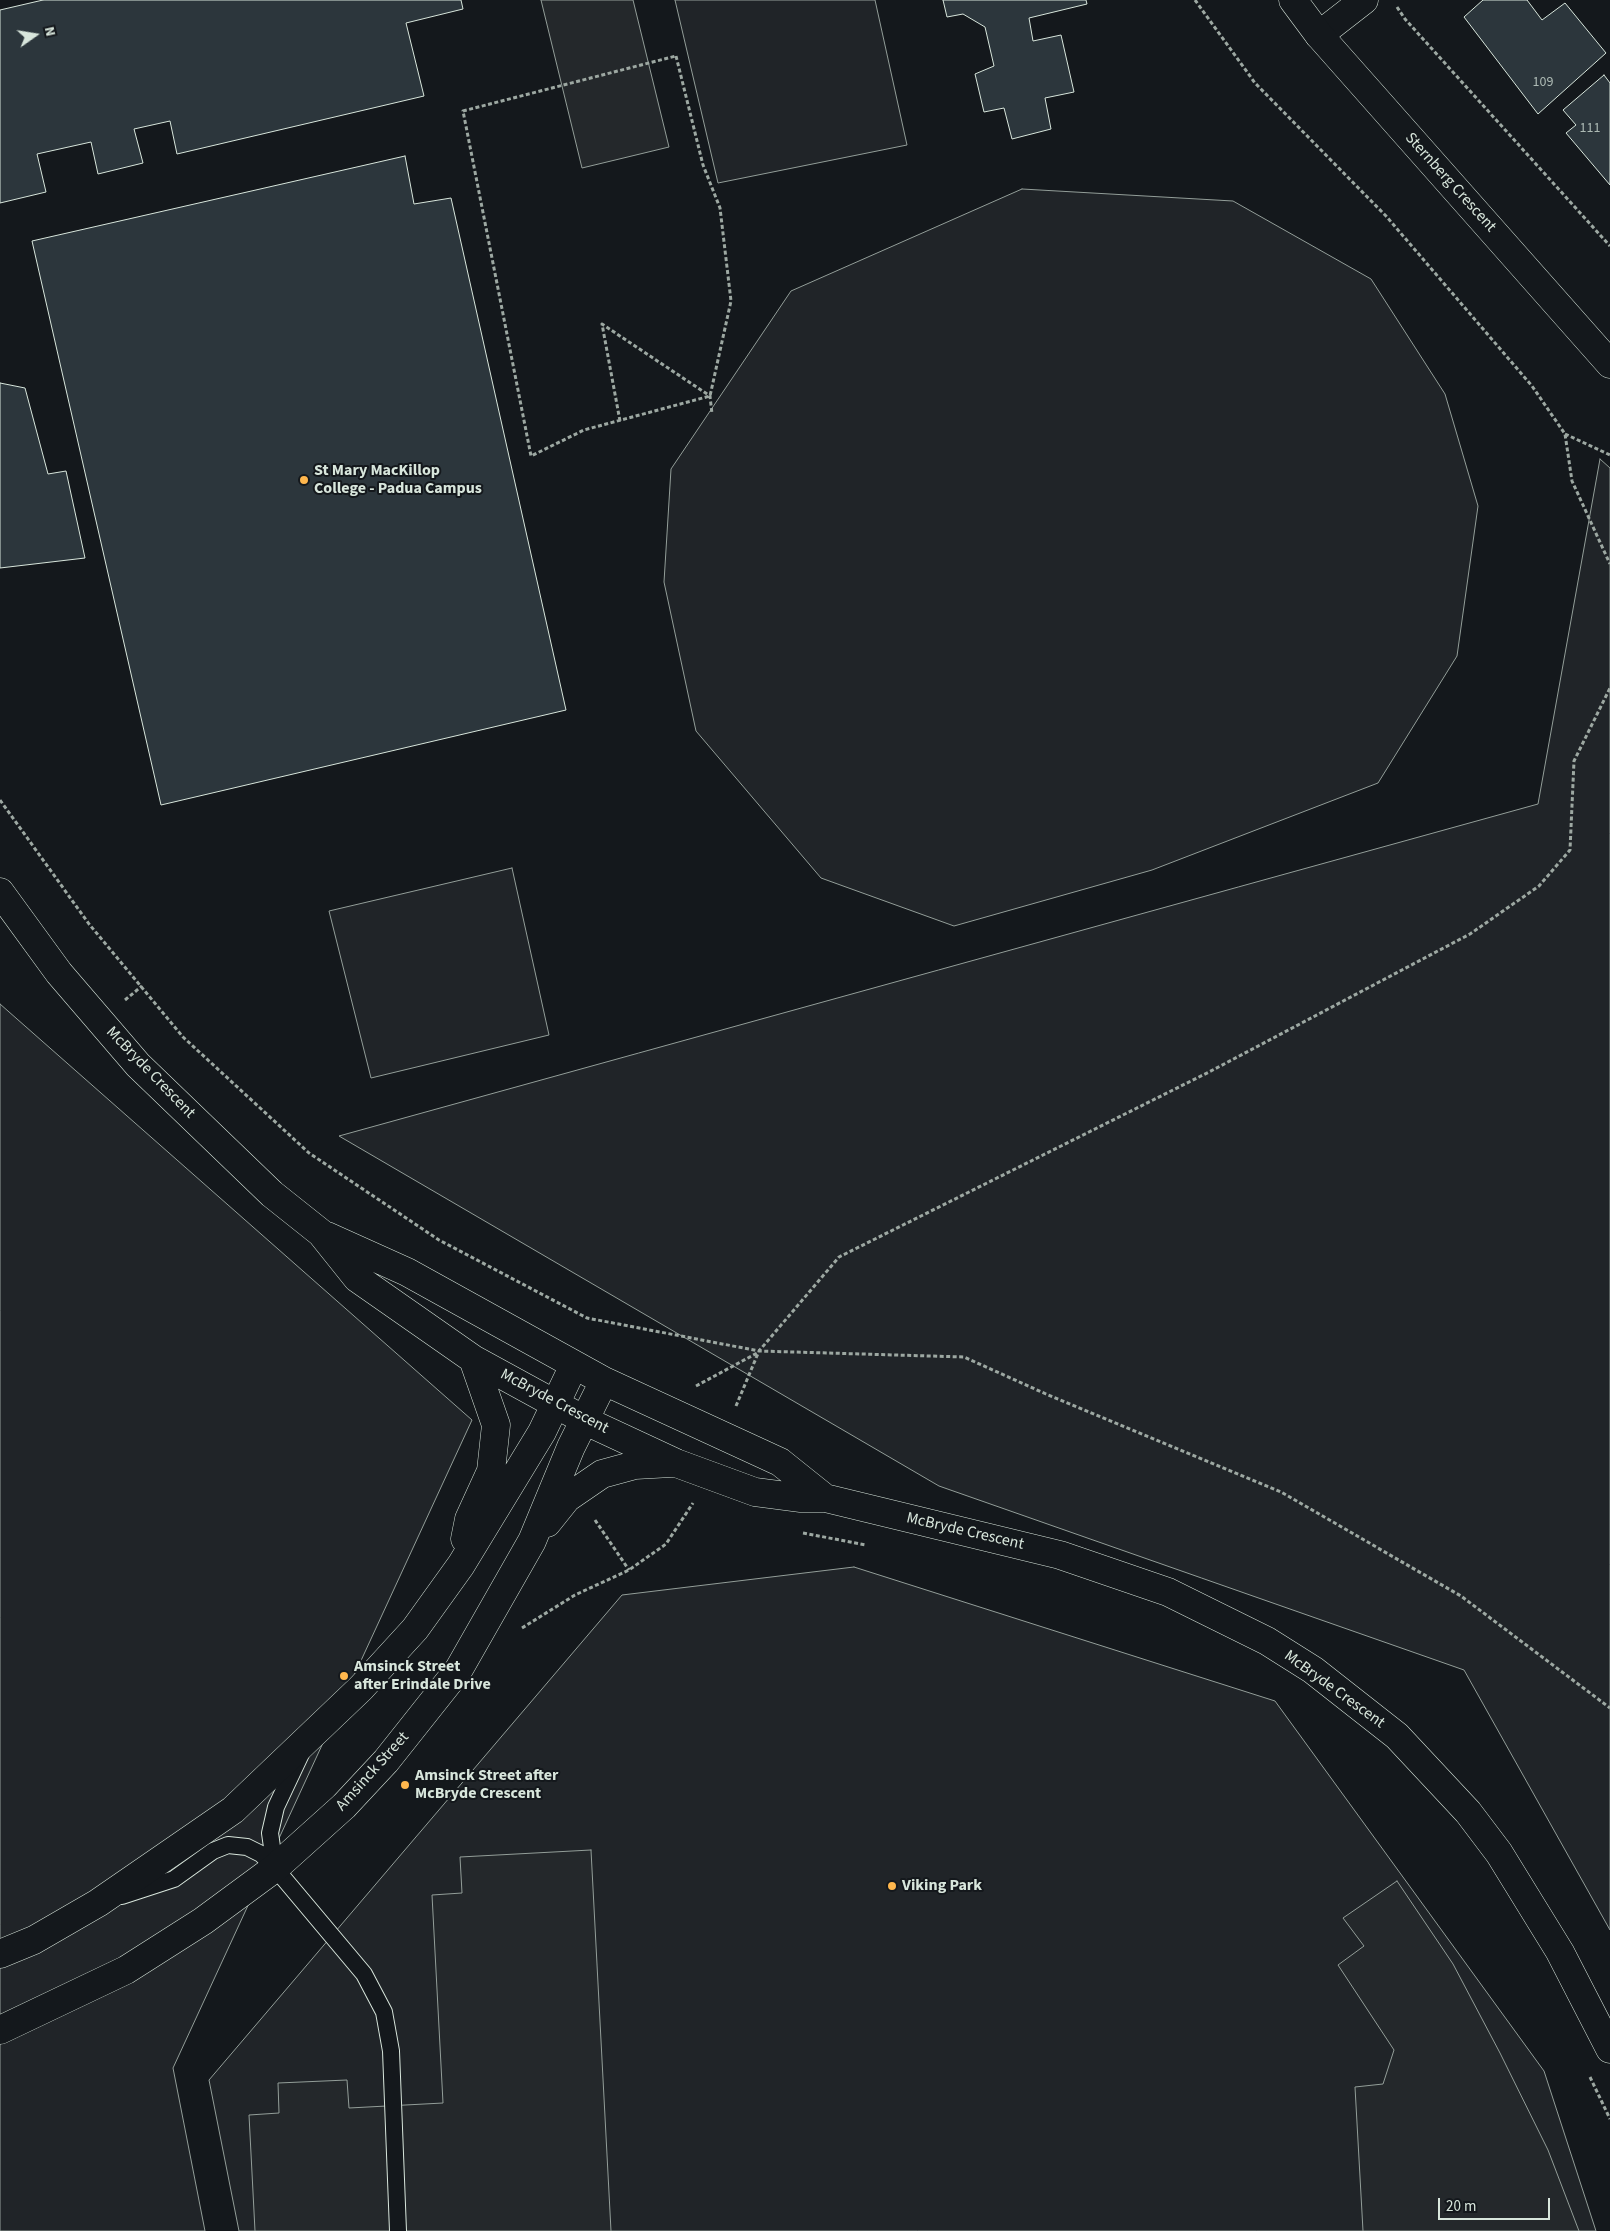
<!DOCTYPE html>
<html>
<head>
<meta charset="utf-8">
<style>
  body { margin:0 }
  #map { position:relative; width:1610px; height:2231px; overflow:hidden; background:#14181c; font-family:"Source Sans 3",sans-serif }
  canvas { display:block }
  .north { position:absolute; left:10px; top:10px; width:50px; height:50px; -webkit-text-stroke:4px #14181c; paint-order:stroke; rotate:77deg; font-size:14px; font-weight:700; line-height:20px; text-align:center; color:#d8e6dc }
  .north::after { content:''; display:block; margin:auto; width:18px; height:22px; background:#d8e6dc; clip-path:polygon(50% 0,100% 100%,50% 72%,0 100%) }
  .scale { position:absolute; left:1438px; top:2198px; width:112px; height:22px; box-sizing:border-box; border:2px solid #d8e6dc; border-top:0; padding-left:6px; font-size:15px; line-height:18px; white-space:nowrap; color:#d8e6dc; -webkit-text-stroke:4px #14181c; paint-order:stroke }
</style>
</head>
<body>
<div id="map">
<canvas width="1610" height="2231"></canvas>
<div class="north">N</div>
<div class="scale">20 m</div>
</div>
<script>
const g = document.querySelector('canvas').getContext('2d');
g.lineJoin = 'round';
function fill(path, color) {
  g.fillStyle = color;
  g.fill(path, 'evenodd');
}
function poly(rows) {
  const path = new Path2D();
  for (const r of rows) {
    path.moveTo(r[0], r[1]);
    for (let i = 2; i < r.length; i += 2) path.lineTo(r[i], r[i + 1]);
  }
  return path;
}
function strokePath(path, color, width, dash) {
  g.strokeStyle = color;
  g.lineWidth = width;
  g.lineCap = dash ? 'butt' : 'round';
  g.setLineDash(dash || []);
  g.stroke(path);
}
function write(font, color, halo, rows, align = 'center') {
  g.font = font + ' "Source Sans 3",sans-serif';
  g.lineWidth = 4;
  g.setLineDash([]);
  g.textBaseline = 'middle';
  g.strokeStyle = halo;
  g.fillStyle = color;
  for (const [text, x, y, turn = 0] of rows) {
    g.save();
    g.translate(x, y);
    g.rotate((+turn || 0) * Math.PI / 180);
    g.textAlign = isNaN(turn) ? turn : align;
    if (halo) g.strokeText(text, 0, 0);
    g.fillText(text, 0, 0);
    g.restore();
  }
}
const green = poly([
  [675,0,875,0,907,145,718,183,675,0],
  [1022,189,1233,201,1371,279,1445,394,1478,506,1457,656,1378,783,1152,870,954,926,821,878,696,731,664,582,671,469,791,291,1022,189],
  [1600,459,1610,468,1610,1930,1464,1670,939,1486,339,1136,1538,804,1600,459],
  [512,868,549,1035,371,1078,329,911,512,868],
  [0,1004,472,1420,173,2068,205,2231,0,2231,0,1004],
  [854,1567,1275,1701,1544,2071,1596,2231,239,2231,209,2080,622,1595,854,1567]
]);
fill(green, '#202428');
strokePath(green, '#939e99', 1);
const parking = poly([
  [541,0,633,0,669,147,582,168,541,0],
  [591,1850,611,2231,255,2231,249,2115,279,2113,278,2083,347,2080,349,2108,443,2103,432,1895,462,1893,460,1857,591,1850],
  [1397,1881,1453,1964,1500,2053,1548,2150,1579,2231,1363,2231,1355,2087,1383,2084,1394,2050,1338,1965,1364,1946,1343,1918,1397,1881]
]);
fill(parking, '#24282b');
strokePath(parking, '#939e99', 1);
const building = poly([
  [43,0,461,0,463,9,406,23,424,96,177,154,170,121,134,129,143,163,98,174,91,142,37,154,46,192,0,203,0,10,43,0],
  [943,0,1086,0,1087,4,1029,18,1033,41,1061,35,1074,92,1045,98,1051,129,1012,139,1004,108,984,112,975,74,994,66,985,27,963,14,947,17,943,0],
  [1483,0,1527,0,1542,20,1565,3,1606,53,1538,114,1464,17,1483,0],
  [1604,75,1610,83,1610,185,1566,133,1576,125,1563,110,1604,75],
  [405,156,414,204,451,198,566,710,161,805,32,241,405,156],
  [0,383,25,388,48,474,66,471,85,558,0,568,0,383]
]);
fill(building, '#2c363c');
strokePath(building, '#d8e6dc', 1);
const lane = poly([
  [275,1868,270,1833,276,1807,301,1754],
  [122,1896,174,1879,213,1851,228,1845,247,1847,261,1854,275,1868,364,1974,384,2012,391,2051,398,2231]
]);
const street = poly([
  [1319,35,1364,0]
]);
const secondary = poly([
  [1293,0,1319,35,1610,364],
  [0,892,59,973,138,1065,272,1194,321,1233,357,1278,473,1359,590,1423,676,1463,755,1492,801,1498,825,1498,1060,1555,1168,1592,1267,1641,1313,1670,1397,1736,1468,1812,1499,1853,1560,1952,1610,2049],
  [327,1236,407,1272,604,1381,780,1462,825,1498],
  [547,1523,567,1498,602,1474,635,1465,671,1463],
  [465,1539,469,1519,491,1471,496,1425,473,1359],
  [0,1954,34,1940,98,1903,233,1810,361,1688,415,1629,461,1565,542,1432,574,1365],
  [0,2030,126,1970,203,1921,275,1868,344,1806,386,1761,459,1669,532,1541,571,1447,604,1381]
]);
strokePath(lane, '#d8e6dc', 18);
strokePath(street, '#d8e6dc', 29);
strokePath(secondary, '#d8e6dc', 29);
strokePath(poly([
  [1195,0,1255,83,1386,216,1532,386,1565,434,1572,481,1610,564],
  [1397,7,1405,19,1610,246],
  [676,56,703,165,720,208,731,301,710,396,584,430,531,456,463,111,676,56],
  [620,421,602,324,710,396,712,414],
  [1565,434,1610,455],
  [0,800,89,924,183,1037,309,1153,439,1240,587,1318,759,1351,964,1357,1046,1394,1281,1492,1461,1596,1610,1708],
  [125,1000,142,986],
  [696,1386,759,1352],
  [736,1406,759,1351,839,1257,1209,1072,1470,934,1539,886,1570,850,1574,761,1610,688],
  [595,1520,629,1570],
  [803,1533,866,1545],
  [522,1628,575,1595,629,1570,666,1544,693,1503],
  [1590,2077,1610,2119]
]), '#9da8a2', 3, [4, 2.5]);
strokePath(lane, '#14181c', 16);
strokePath(street, '#14181c', 28);
strokePath(secondary, '#14181c', 28);
for (const [x, y, r, color] of [
  [304,480,5,"#ffb74d"],
  [344,1676,5,"#ffb74d"],
  [405,1785,5,"#ffb74d"],
  [892,1886,5,"#ffb74d"]
]) {
  const dot = new Path2D();
  dot.arc(x, y, r, 0, 2 * Math.PI);
  g.fillStyle = color;
  g.fill(dot);
  strokePath(dot, '#14181c', 2);
}
write('14px', '#adbab4', null, [
  ["109",1543,83],
  ["111",1590,129]
]);
write('16px', '#d8e6dc', '#14181c', [
  ["Sternberg Crescent",1450,183,48],
  ["McBryde Crescent",150,1073,46],
  ["McBryde Crescent",554,1402,28],
  ["McBryde Crescent",965,1532,13],
  ["McBryde Crescent",1334,1690,36],
  ["Amsinck Street",373,1772,-48]
]);
write('bold 16px', '#d8e6dc', '#14181c', [
  ["St Mary MacKillop",314,471],
  ["College - Padua Campus",314,489],
  ["Amsinck Street",354,1667],
  ["after Erindale Drive",354,1685],
  ["Amsinck Street after",415,1776],
  ["McBryde Crescent",415,1794],
  ["Viking Park",902,1886]
], 'left');
</script>
</body>
</html>
